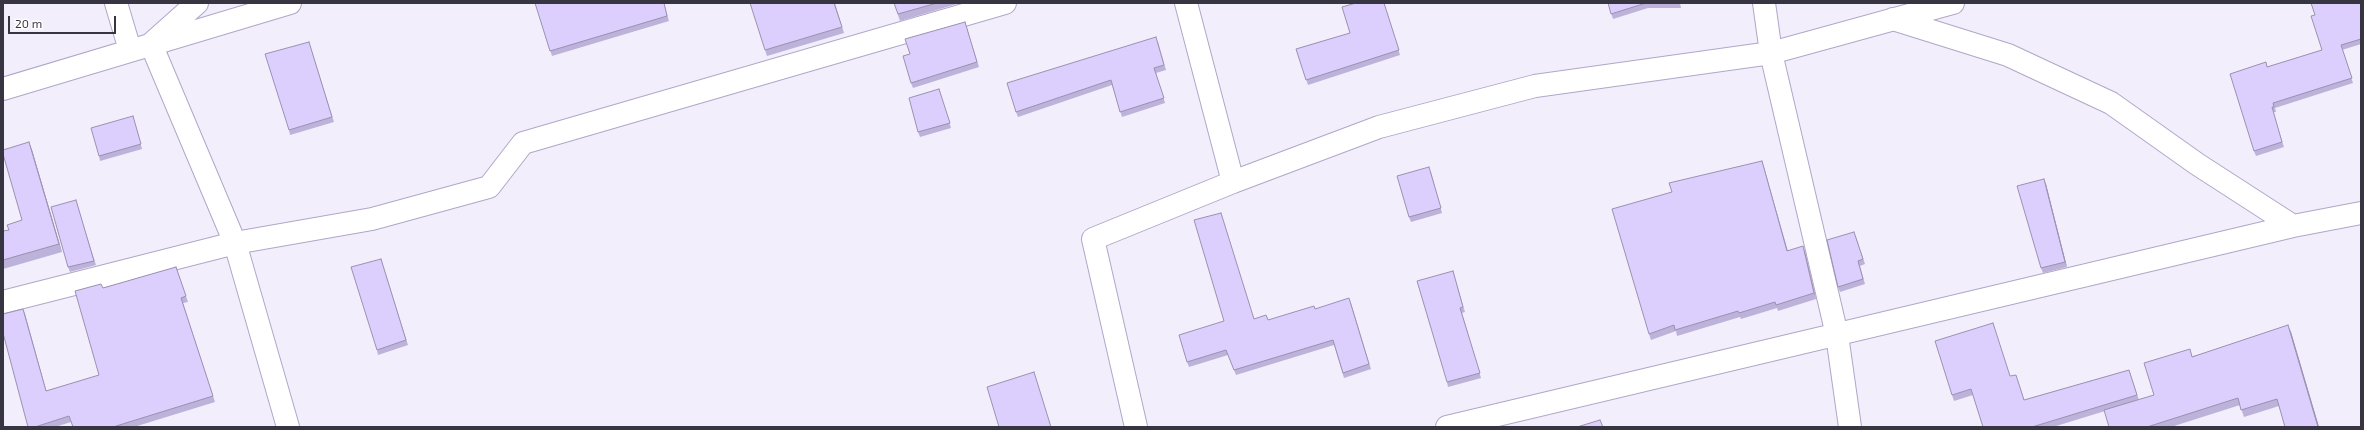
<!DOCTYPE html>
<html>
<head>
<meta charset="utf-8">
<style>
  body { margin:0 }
  #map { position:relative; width:2364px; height:430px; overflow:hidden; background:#f2eefc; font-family:"Exo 2",sans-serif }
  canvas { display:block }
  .frame { position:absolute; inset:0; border:4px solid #383542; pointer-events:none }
  .scale { position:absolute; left:8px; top:16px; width:108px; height:18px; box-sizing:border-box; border:2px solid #383542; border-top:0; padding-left:5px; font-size:12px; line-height:14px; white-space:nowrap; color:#383542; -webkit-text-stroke:3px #fefefe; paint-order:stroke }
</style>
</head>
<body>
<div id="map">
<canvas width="2364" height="430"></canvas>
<div class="frame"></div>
<div class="scale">20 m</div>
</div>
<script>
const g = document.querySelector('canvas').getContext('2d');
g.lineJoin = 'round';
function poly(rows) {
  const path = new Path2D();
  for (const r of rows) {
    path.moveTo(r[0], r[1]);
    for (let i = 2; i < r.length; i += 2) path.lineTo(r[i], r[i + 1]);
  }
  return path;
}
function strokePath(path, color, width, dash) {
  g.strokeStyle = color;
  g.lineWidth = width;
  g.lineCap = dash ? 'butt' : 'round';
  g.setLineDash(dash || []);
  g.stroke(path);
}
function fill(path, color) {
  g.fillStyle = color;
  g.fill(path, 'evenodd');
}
const street = poly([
  [116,3,130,50],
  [197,3,151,44,235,243,288,427],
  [1186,3,1233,182],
  [1764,3,1771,53,1837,335,1850,427],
  [1893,19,2008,55,2111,103,2197,164,2293,226],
  [3,89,290,3],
  [3,302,235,243,372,219,489,187,523,143,1005,3],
  [1136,427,1093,239,1233,182,1379,127,1535,86,1771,53,1953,3],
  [1447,427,2293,226,2361,213]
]);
strokePath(street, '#b0a7c8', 24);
strokePath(street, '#fff', 22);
fill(poly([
  [535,3,664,3,669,21,552,56],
  [835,3,844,33,767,56,765,50],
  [894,3,960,3,900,21],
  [1384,3,1400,55,1308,85,1296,49,1350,33],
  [1608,3,1680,3,1681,8,1648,8,1613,19],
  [2361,4,2361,44,2342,50,2353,83,2275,108,2276,112,2273,112,2284,147,2256,156,2254,151,2267,67,2322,50],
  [965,22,979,67,913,88,911,83,910,54],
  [309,42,334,122,290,135,289,130],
  [1158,42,1166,70,1156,73,1165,103,1122,117,1112,85,1018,117,1016,112],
  [939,89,951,128,920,137,918,132],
  [133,116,142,149,100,161,99,156],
  [29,142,32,150,62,252,3,269,3,231,9,230,22,220],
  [1762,161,1788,251,1805,252,1816,299,1778,311,1777,308,1741,319,1740,317,1677,336,1676,331,1651,340,1649,334,1672,192],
  [1431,172,1442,213,1411,222,1409,217],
  [2046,184,2067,267,2043,273,2041,268],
  [77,205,96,265,70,272,68,267],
  [1856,237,1865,264,1860,266,1865,284,1840,292,1838,287],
  [381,259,408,345,378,355,377,350],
  [176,267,188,302,183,303,215,402,134,427,73,427,71,422,55,427,28,427,23,309,46,391,99,375,103,288],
  [1453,271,1465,312,1462,313,1481,378,1448,387,1447,382],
  [1351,303,1371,369,1344,378,1334,345,1236,375,1228,355,1189,367,1187,362,1254,319,1268,320,1315,309],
  [2291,332,2319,427,2285,427,2279,406,2244,417,2240,405,2171,427,2109,427,2105,411,2053,427,1983,427,1973,395,1954,401,1952,395,2010,376,2018,381,2024,400,2129,370,2139,400,2154,395,2193,356]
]), '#bdb2da');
fill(poly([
  [29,142,32,150,62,252,59,244],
  [1762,161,1764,167,1789,257,1787,251],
  [2044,179,2046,184,2067,267,2065,262],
  [1803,246,1805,252,1816,299,1814,293],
  [23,309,25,314,48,397,46,391],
  [2288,325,2291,332,2319,427,2318,427]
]), '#9a91b1');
const building = poly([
  [535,3,664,3,667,16,550,51,535,3],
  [750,3,834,3,842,27,765,50,750,3],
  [894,3,937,3,898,14,894,3],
  [1356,3,1384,3,1399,50,1306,80,1296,49,1350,33,1342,7,1356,3],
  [1608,3,1661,3,1646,3,1611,14,1608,3],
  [2311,3,2360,3,2361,5,2361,39,2341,45,2352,78,2273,103,2274,107,2272,107,2282,142,2254,151,2230,74,2266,62,2267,67,2322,50,2311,16,2315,15,2311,3],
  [965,22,977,62,911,83,903,56,910,54,905,39,965,22],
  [1156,37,1164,65,1154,68,1164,98,1120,112,1111,80,1016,112,1007,83,1156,37],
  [309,42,332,117,289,130,265,54,309,42],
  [939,89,950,123,918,132,909,98,939,89],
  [133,116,141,144,99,156,91,128,133,116],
  [29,142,59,244,3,260,3,231,9,230,7,225,22,220,3,154,3,150,29,142],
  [1762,161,1787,251,1803,246,1814,293,1776,305,1775,302,1739,313,1738,311,1675,330,1674,325,1649,334,1612,209,1672,192,1669,183,1762,161],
  [1429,167,1441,208,1409,217,1397,176,1429,167],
  [2044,179,2065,262,2041,268,2017,186,2044,179],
  [76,200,94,261,68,267,51,207,76,200],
  [1221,213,1254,319,1266,315,1268,320,1314,306,1315,309,1349,298,1369,364,1343,373,1333,340,1234,370,1226,350,1187,362,1179,335,1224,321,1194,220,1221,213],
  [1854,232,1863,259,1858,261,1863,279,1838,287,1827,240,1854,232],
  [381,259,406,340,377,350,351,267,381,259],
  [176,267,186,296,181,298,213,396,113,427,73,427,69,416,35,427,28,427,3,333,3,314,23,309,46,391,99,375,75,291,101,284,103,288,176,267],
  [1453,271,1463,307,1460,308,1480,373,1447,382,1417,281,1453,271],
  [1993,323,2010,376,2016,375,2024,400,2129,370,2137,395,2032,427,1983,427,1971,389,1952,395,1935,341,1993,323],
  [2288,325,2318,427,2285,427,2277,399,2241,410,2238,398,2147,427,2109,427,2104,410,2154,395,2144,363,2190,349,2192,357,2288,325],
  [1034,372,1051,427,999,427,987,387,1034,372],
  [1600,420,1603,427,1577,427,1600,420]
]);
fill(building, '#dccffd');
strokePath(building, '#9a91b1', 1);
</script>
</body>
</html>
